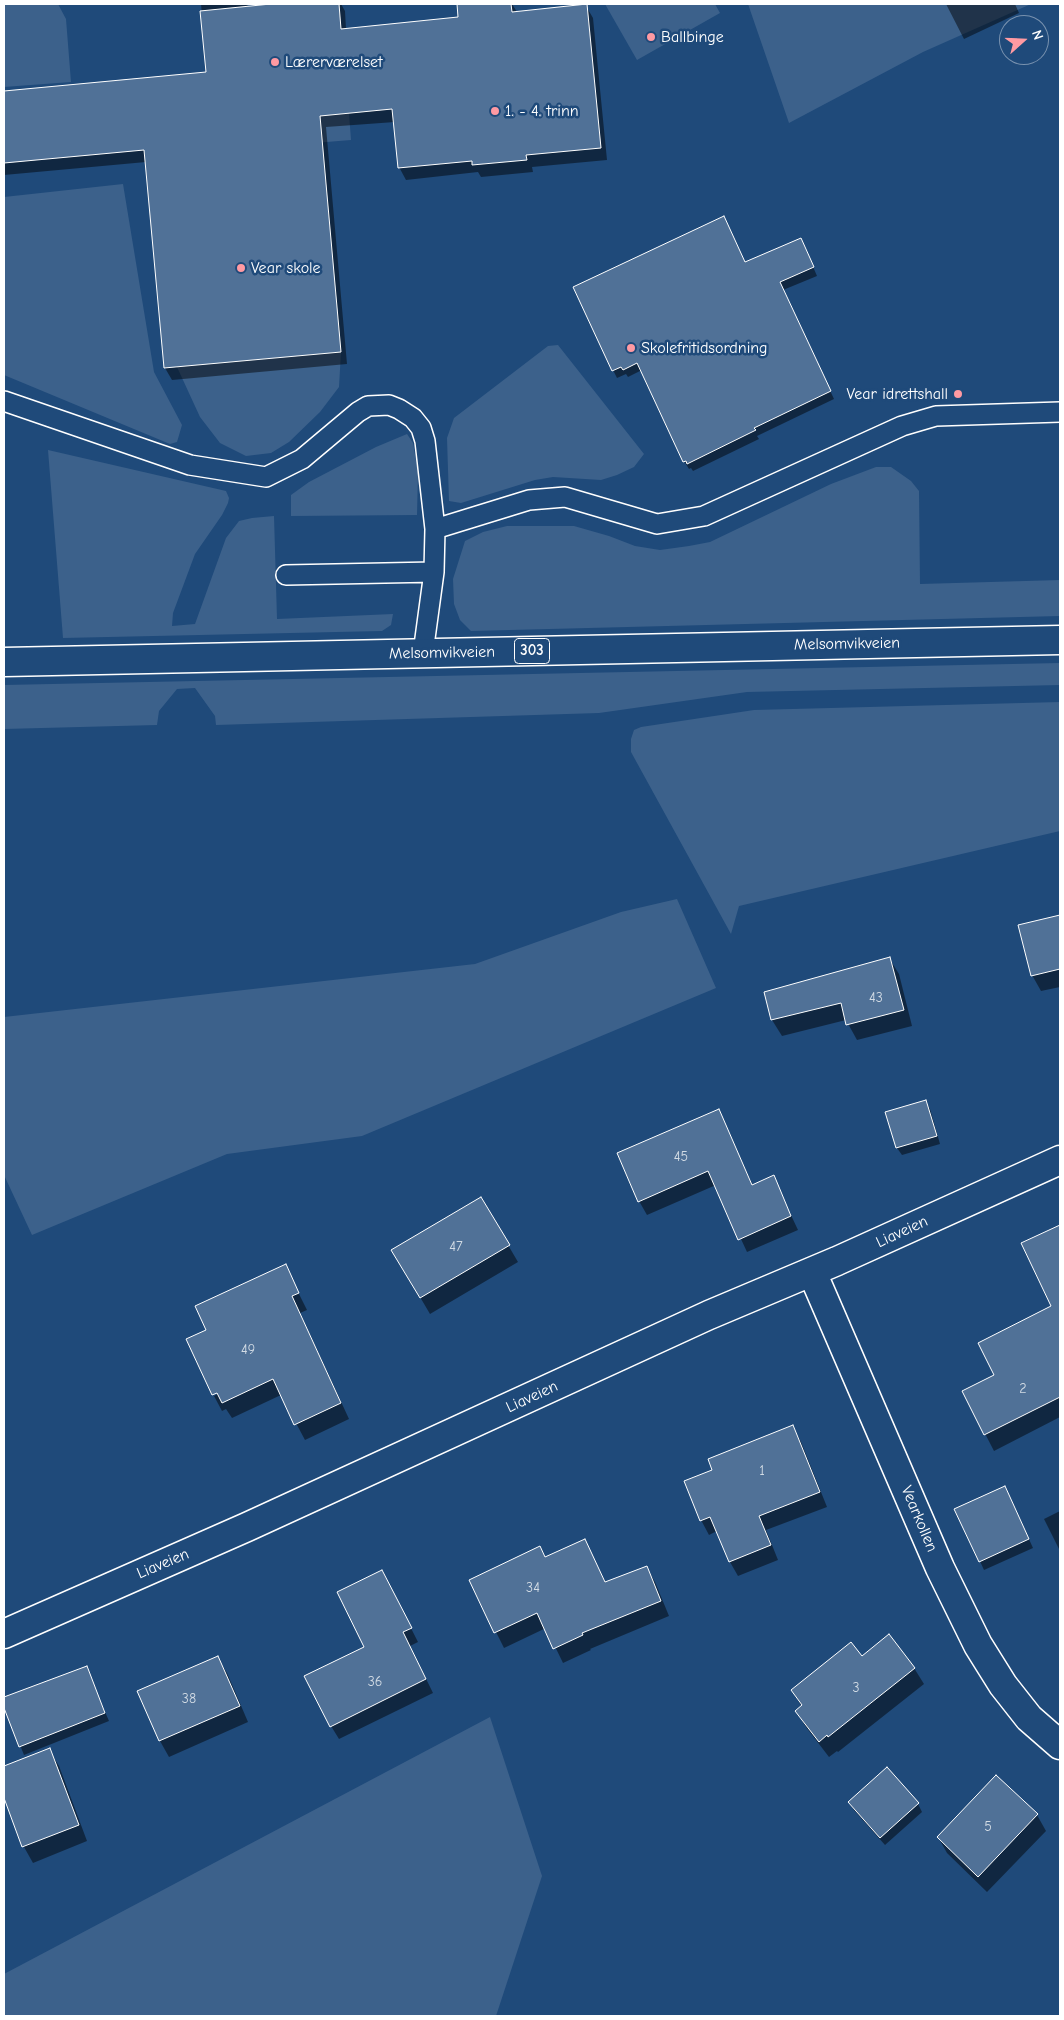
<!DOCTYPE html>
<html>
<head>
<meta charset="utf-8">
<style>
  body { margin:0 }
  #map { position:relative; width:1064px; height:2020px; overflow:hidden; background:#1f4a7a; font-family:"Comic Neue",sans-serif }
  canvas { display:block }
  .frame { position:absolute; inset:0; border:5px solid #fff; pointer-events:none }
  .north { position:absolute; left:999px; top:15px; width:50px; height:50px; box-sizing:border-box; background:#1f4a7a; border:1px solid #7992af; border-radius:50%; rotate:70deg; font-size:14px; font-weight:700; line-height:20px; text-align:center; color:#fff }
  .north::after { content:''; display:block; margin:auto; width:18px; height:22px; background:#ff9aa2; clip-path:polygon(50% 0,100% 100%,50% 72%,0 100%) }
</style>
</head>
<body>
<div id="map">
<canvas width="1064" height="2020"></canvas>
<div class="frame"></div>
<div class="north">N</div>
</div>
<script>
const g = document.querySelector('canvas').getContext('2d');
g.lineJoin = 'round';
function fill(path, color) {
  g.fillStyle = color;
  g.fill(path, 'evenodd');
}
function poly(rows) {
  const path = new Path2D();
  for (const r of rows) {
    path.moveTo(r[0], r[1]);
    for (let i = 2; i < r.length; i += 2) path.lineTo(r[i], r[i + 1]);
  }
  return path;
}
function strokePath(path, color, width, dash) {
  g.strokeStyle = color;
  g.lineWidth = width;
  g.lineCap = dash ? 'butt' : 'round';
  g.setLineDash(dash || []);
  g.stroke(path);
}
function write(font, color, halo, rows, align = 'center') {
  g.font = font + ' "Comic Neue",sans-serif';
  g.lineWidth = 5;
  g.setLineDash([]);
  g.textBaseline = 'middle';
  g.strokeStyle = halo;
  g.fillStyle = color;
  for (const [text, x, y, turn = 0] of rows) {
    g.save();
    g.translate(x, y);
    g.rotate((+turn || 0) * Math.PI / 180);
    g.textAlign = isNaN(turn) ? turn : align;
    if (halo) g.strokeText(text, 0, 0);
    g.fillText(text, 0, 0);
    g.restore();
  }
}
fill(poly([
  [4,4,58,4,66,19,71,82,4,87],
  [605,4,715,4,720,13,637,60],
  [748,4,1031,4,923,52,789,123],
  [349,113,351,140,278,146,276,119],
  [123,184,154,372,182,425,177,442,170,444,4,375,4,197],
  [558,345,644,454,634,467,617,475,601,480,553,477,535,480,461,503,449,501,447,438,454,418,548,346],
  [341,352,339,387,320,412,289,442,271,453,246,456,220,443,200,417,177,367],
  [407,434,413,443,418,473,417,515,291,516,291,495,309,482,376,447],
  [48,450,226,491,229,498,228,503,222,515,195,554,173,613,172,626,195,624,226,538,239,521,252,518,274,516,277,619,393,614,391,625,382,631,63,638],
  [876,467,891,467,911,481,919,491,920,584,1060,580,1060,616,471,631,460,620,454,604,453,579,465,541,483,532,507,526,574,526,609,536,635,546,660,550,689,546,710,542,831,484],
  [1060,663,1060,685,747,692,599,713,216,725,215,716,195,688,177,689,159,711,157,725,4,729,4,685],
  [1060,702,1060,831,739,906,731,934,631,752,631,739,634,730,641,727,754,710],
  [677,899,716,988,362,1136,227,1154,32,1235,4,1175,4,1017,475,964,621,912],
  [490,1717,542,1876,496,2016,4,2016,4,1974]
]), '#3c618b');
fill(poly([
  [201,4,247,4,248,7,284,4,341,4,345,11,346,29,459,18,459,6,478,4,512,4,517,12,586,6,593,18,607,160,532,167,533,172,481,177,478,172,406,180,399,167,395,122,326,127,347,364,172,380,165,368,146,162,4,175,4,92,207,73],
  [946,4,1015,4,1019,13,964,39],
  [805,248,817,276,783,290,834,399,757,436,759,439,693,471,691,468,689,469,684,461,642,370,628,377,626,374,617,378,613,370,745,263],
  [1060,916,1060,987,1041,991,1032,975,1020,926],
  [889,958,899,974,912,1026,857,1040,846,1020,782,1036,772,1020,765,993],
  [925,1101,930,1109,940,1144,902,1155,897,1148,887,1113],
  [718,1110,753,1186,773,1177,798,1230,747,1252,716,1185,647,1215,639,1201],
  [481,1199,518,1262,430,1314,393,1251],
  [1060,1227,1060,1310,1056,1312,1023,1244],
  [285,1266,307,1310,300,1313,349,1419,305,1440,281,1395,232,1418,226,1409,222,1411,214,1396,223,1391,208,1330],
  [1056,1326,1060,1334,1060,1417,994,1451,963,1391,995,1375],
  [793,1427,801,1442,827,1507,766,1530,778,1560,738,1576,730,1562,717,1531,709,1535,701,1520,714,1471],
  [1009,1495,1033,1548,984,1570,956,1509],
  [1060,1511,1060,1551,1044,1519],
  [584,1540,606,1583,646,1567,655,1582,669,1616,590,1649,591,1650,563,1663,546,1628,504,1648,470,1580,540,1548,546,1558],
  [382,1571,418,1642,410,1646,433,1693,339,1739,331,1726,365,1647],
  [217,1657,227,1673,248,1722,169,1757,160,1741,139,1692],
  [862,1658,914,1668,924,1684,838,1752,837,1751,829,1757,806,1727,796,1711,802,1707,792,1690],
  [86,1668,109,1721,24,1755,4,1705,4,1698],
  [49,1750,59,1766,87,1841,33,1863,24,1847,4,1795,4,1768],
  [887,1769,918,1804,922,1812,885,1845,854,1810,850,1803],
  [1037,1815,1046,1831,987,1892,947,1853,938,1837]
]), '#0007');
const building = poly([
  [271,4,339,4,341,29,458,17,457,4,511,4,512,12,587,4,601,148,526,155,527,160,472,165,472,161,398,168,392,109,320,116,341,352,164,368,144,150,4,163,4,91,206,72,200,11,271,4],
  [724,216,745,262,801,238,814,267,780,282,831,391,754,428,756,430,687,464,686,461,683,462,637,363,623,370,621,367,612,371,573,287,724,216],
  [1060,915,1060,969,1031,976,1018,925,1060,915],
  [890,957,904,1010,846,1025,841,1003,771,1020,764,992,890,957],
  [926,1100,937,1136,896,1148,885,1112,926,1100],
  [719,1109,752,1185,774,1175,791,1216,738,1240,708,1171,638,1202,617,1153,719,1109],
  [481,1197,510,1245,420,1298,391,1250,481,1197],
  [1060,1225,1060,1397,984,1435,962,1391,994,1375,978,1343,1051,1306,1021,1243,1060,1225],
  [286,1264,299,1293,292,1296,341,1403,294,1425,273,1379,222,1403,217,1393,212,1395,186,1339,206,1330,195,1306,286,1264],
  [793,1425,820,1492,759,1516,771,1545,729,1562,710,1517,700,1521,684,1481,712,1470,708,1459,793,1425],
  [1005,1486,1029,1539,979,1562,954,1509,1005,1486],
  [585,1539,605,1582,647,1566,661,1601,582,1633,583,1635,553,1649,537,1613,494,1633,469,1580,540,1546,545,1557,585,1539],
  [382,1570,412,1628,403,1632,426,1679,330,1727,304,1676,364,1647,337,1592,382,1570],
  [889,1634,915,1668,828,1737,827,1735,819,1742,795,1711,802,1705,791,1690,851,1642,862,1656,889,1634],
  [218,1656,240,1706,159,1741,137,1691,218,1656],
  [87,1666,105,1713,19,1747,4,1708,4,1697,87,1666],
  [50,1748,79,1825,22,1847,4,1798,4,1766,50,1748],
  [887,1767,919,1803,880,1838,848,1802,887,1767],
  [996,1775,1038,1814,978,1877,937,1837,996,1775]
]);
fill(building, '#507197');
strokePath(building, '#fff', 1);
const service = poly([
  [4,401,190,465,266,477,302,459,358,412,368,406,389,405,399,409,413,418,421,428,425,441,435,529],
  [286,575,434,572],
  [423,653,434,572,435,529,529,500,565,497,657,524,704,516,902,426,936,416,1060,412]
]);
const minor = poly([
  [812,1272,940,1568,978,1645,1003,1685,1029,1718,1060,1745],
  [4,1634,247,1527,709,1315,837,1261,1060,1160]
]);
const primary = poly([
  [4,662,1060,640]
]);
strokePath(service, '#fff', 22);
strokePath(minor, '#fff', 31);
strokePath(primary, '#fff', 31);
strokePath(service, '#1f4a7a', 19);
strokePath(minor, '#1f4a7a', 28);
strokePath(primary, '#1f4a7a', 28);
for (const [x, y, r, color] of [
  [651,37,5,"#ff9aa2"],
  [275,62,5,"#ff9aa2"],
  [495,111,5,"#ff9aa2"],
  [241,268,5,"#ff9aa2"],
  [631,348,5,"#ff9aa2"],
  [958,394,5,"#ff9aa2"]
]) {
  const dot = new Path2D();
  dot.arc(x, y, r, 0, 2 * Math.PI);
  g.fillStyle = color;
  g.fill(dot);
  strokePath(dot, '#1f4a7a', 2);
}
write('14px', '#d3dce5', null, [
  ["43",876,998],
  ["45",681,1157],
  ["47",456,1247],
  ["49",248,1350],
  ["2",1023,1389],
  ["1",762,1471],
  ["34",533,1588],
  ["36",375,1682],
  ["3",856,1688],
  ["38",189,1699],
  ["5",988,1827]
]);
for (const [x, y, w] of [
  [532,651,35]
]) {
  const box = new Path2D();
  box.roundRect(x - w / 2, y - 12.5, w, 25, 4);
  g.fillStyle = '#1f4a7a';
  g.fill(box);
  strokePath(box, '#fff', 1);
}
write('bold 15px', '#fff', null, [
  ["303",532,651]
]);
write('16px', '#fff', '#1f4a7a', [
  ["Ballbinge",661,37],
  ["Lærerværelset",285,62],
  ["1. - 4. trinn",505,111],
  ["Vear skole",251,268],
  ["Skolefritidsordning",641,348],
  ["Vear idrettshall",948,394,"right"]
], 'left');
write('16px', '#fff', '#1f4a7a', [
  ["Melsomvikveien",847,644,-1],
  ["Melsomvikveien",442,653,-1],
  ["Liaveien",902,1232,-25],
  ["Liaveien",532,1397,-25],
  ["Vearkollen",919,1519,67],
  ["Liaveien",163,1564,-23]
]);
</script>
</body>
</html>
